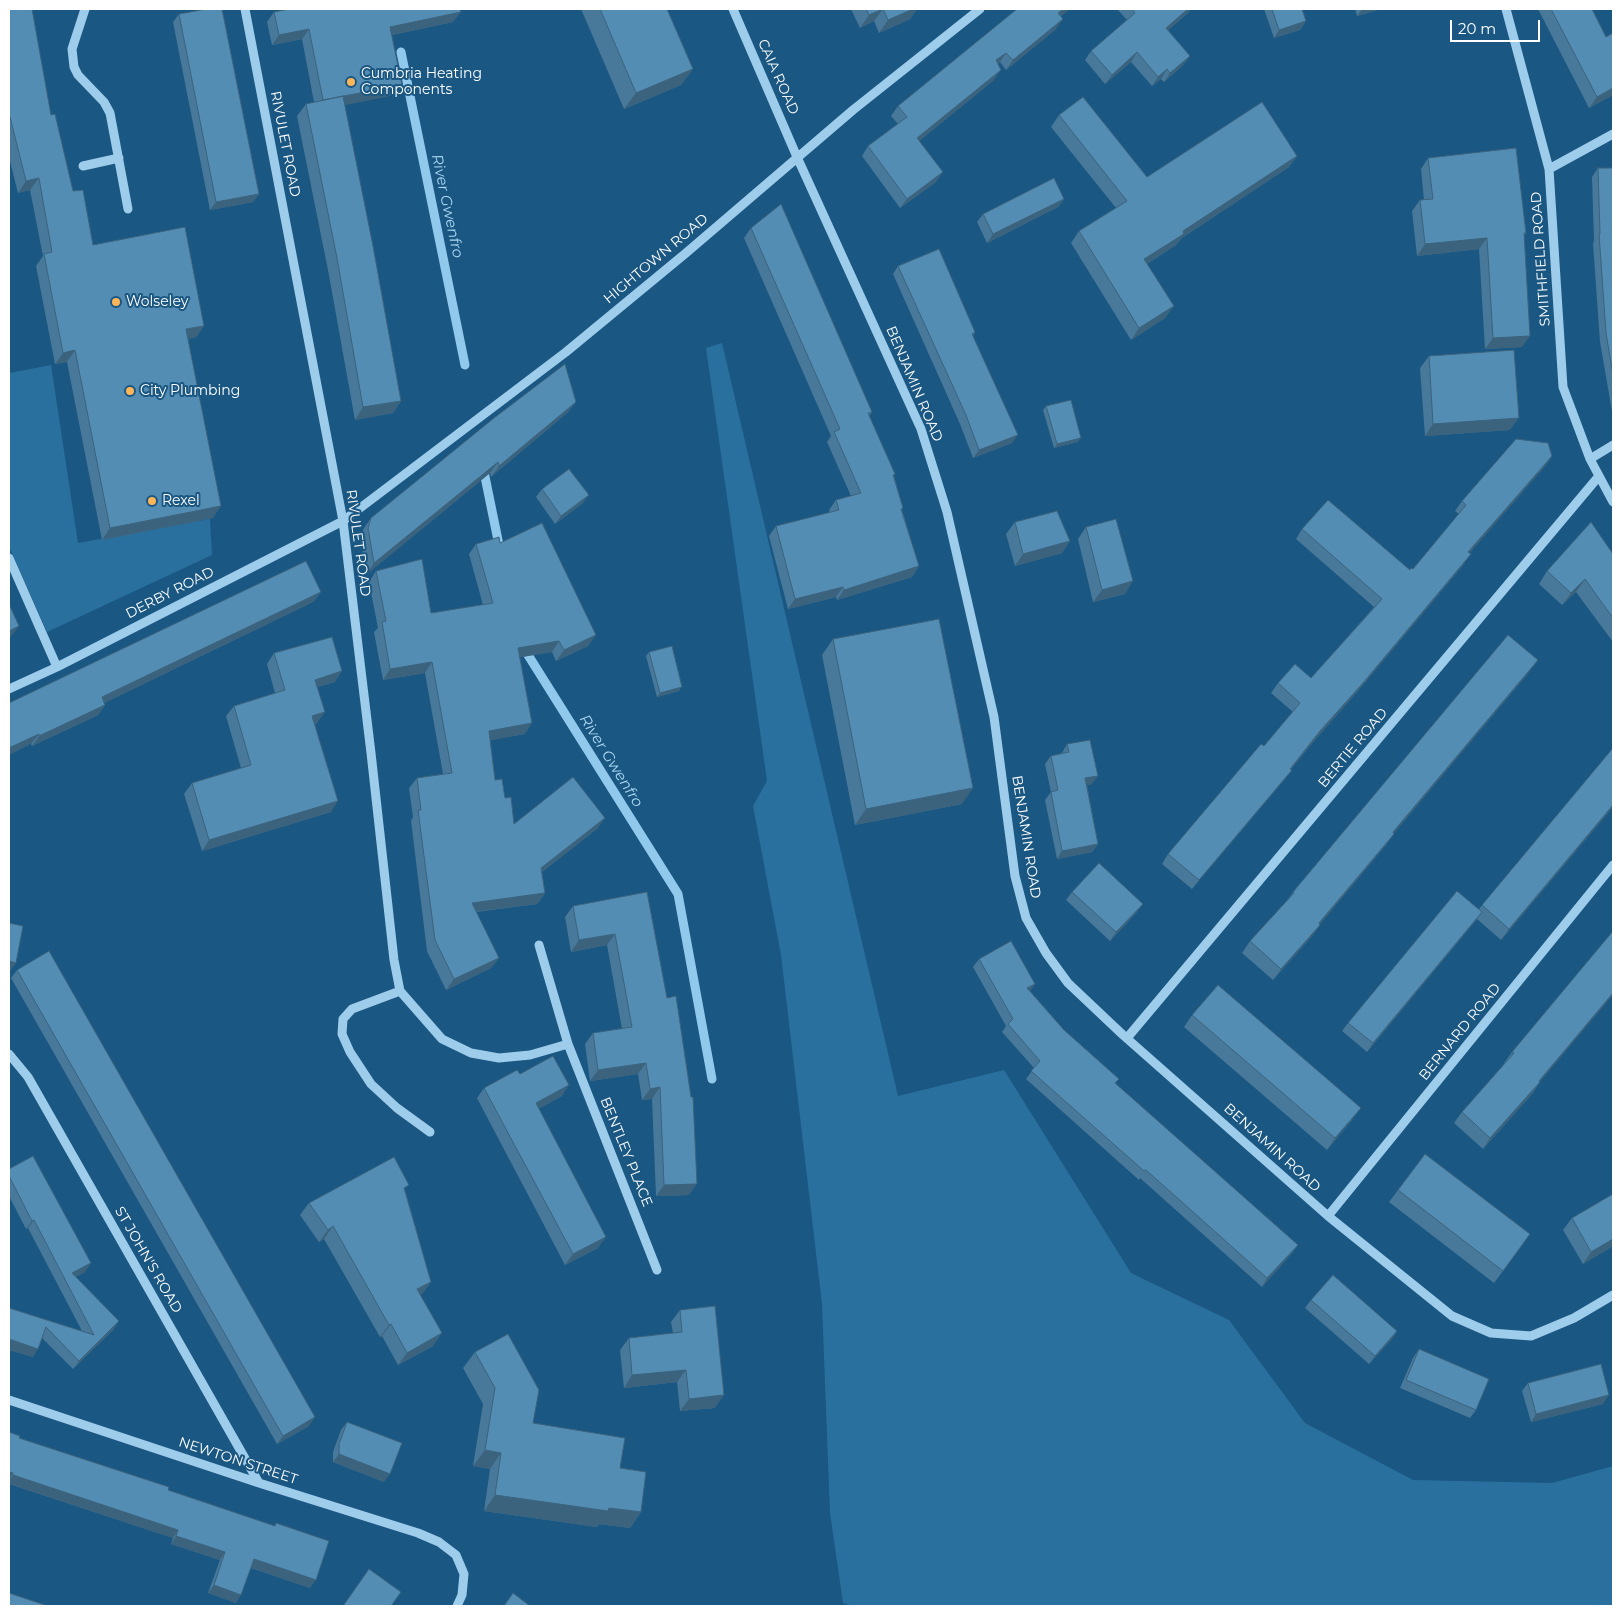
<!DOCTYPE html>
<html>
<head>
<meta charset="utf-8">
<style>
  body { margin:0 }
  #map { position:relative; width:1622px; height:1615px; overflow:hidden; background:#1a5782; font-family:Montserrat,sans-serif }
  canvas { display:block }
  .frame { position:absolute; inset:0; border:10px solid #fff; pointer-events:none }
  .scale { position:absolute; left:1450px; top:20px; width:90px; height:22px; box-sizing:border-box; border:2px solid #fff; border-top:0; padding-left:6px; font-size:15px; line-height:18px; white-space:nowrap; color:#fff; -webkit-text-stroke:4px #1a5782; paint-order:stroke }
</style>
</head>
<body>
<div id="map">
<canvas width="1622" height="1615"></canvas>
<div class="frame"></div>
<div class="scale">20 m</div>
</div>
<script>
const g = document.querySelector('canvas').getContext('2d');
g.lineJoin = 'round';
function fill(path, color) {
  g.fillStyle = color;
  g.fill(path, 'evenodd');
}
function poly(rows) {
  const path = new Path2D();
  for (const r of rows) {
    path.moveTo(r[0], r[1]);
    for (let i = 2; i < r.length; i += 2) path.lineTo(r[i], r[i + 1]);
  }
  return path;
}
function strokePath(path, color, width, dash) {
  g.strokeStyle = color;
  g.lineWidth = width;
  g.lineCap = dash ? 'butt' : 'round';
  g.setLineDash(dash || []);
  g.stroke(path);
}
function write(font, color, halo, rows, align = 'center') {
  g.font = font + ' Montserrat,sans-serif';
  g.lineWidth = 4;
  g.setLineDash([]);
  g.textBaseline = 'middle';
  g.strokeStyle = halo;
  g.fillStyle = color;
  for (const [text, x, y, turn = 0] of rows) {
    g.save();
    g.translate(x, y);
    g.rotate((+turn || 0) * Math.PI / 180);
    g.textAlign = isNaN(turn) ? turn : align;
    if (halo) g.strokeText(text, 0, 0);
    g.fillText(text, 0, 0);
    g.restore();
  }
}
fill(poly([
  [722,343,898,1096,1004,1070,1131,1273,1229,1320,1305,1423,1413,1480,1552,1483,1613,1466,1613,1606,852,1606,843,1603,830,1513,822,1304,781,955,753,806,767,781,706,348],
  [51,365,78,543,210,519,212,555,47,632,9,547,9,373]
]), '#29709f');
strokePath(poly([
  [401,52,465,365],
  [483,467,500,550],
  [523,647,678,894,712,1079]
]), '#91c9ed', 9);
strokePath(poly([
  [85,9,72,49,74,67,78,75,104,102,110,113,128,209],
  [245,9,343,521,371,753,394,960,400,991,442,1039,471,1053,499,1058,530,1055,568,1044,657,1270],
  [733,9,797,157,921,429,947,512,994,717,1015,876,1026,918,1046,953,1068,983,1123,1035,1328,1216,1452,1316,1491,1333,1531,1336,1574,1318,1613,1295],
  [1506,9,1549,169,1563,387,1590,459,1613,502],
  [83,166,119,158],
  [1549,169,1613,134],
  [1590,459,1613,445],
  [9,558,57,667],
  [9,689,57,667,343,521,566,352,686,253,853,110,980,9],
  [539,945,568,1044],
  [400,991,352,1009,343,1019,342,1034,350,1052,371,1084,397,1108,430,1132],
  [1127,1038,1599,476],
  [9,1054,28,1077,259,1483],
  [1328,1216,1613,865],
  [9,1400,259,1483,418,1533,439,1542,456,1555,464,1574,462,1595,457,1606]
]), '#9ecceb', 9);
fill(poly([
  [9,9,51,115,73,191,93,245,204,326,196,337,188,339,213,518,102,540,67,362,55,364,36,266,43,256,30,190,18,193,9,157],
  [279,9,460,9,453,22,392,35,394,95,344,105,401,401,393,413,355,420,328,270,297,116,306,104,314,102,302,39,272,45,267,22,274,12,280,11],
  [581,9,667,9,693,69,681,85,624,109],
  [851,9,917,9,910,19,879,33,874,21,860,28],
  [1017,9,1070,9,1061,16,1056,29,1006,70,1000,62,998,64,994,80,919,141,936,182,900,208,862,156,868,146,898,124,891,116,898,106],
  [1117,9,1191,9,1188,13,1168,30,1190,56,1183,65,1164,82,1161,79,1152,86,1131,62,1105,84,1085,60,1091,51,1127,20],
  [1264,9,1302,9,1306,21,1300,30,1274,38],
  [1355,9,1381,9,1357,16],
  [1538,9,1592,9,1613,95,1589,108],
  [179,14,259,194,253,202,210,210,173,22],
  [1059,115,1147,177,1297,156,1289,167,1182,238,1176,245,1147,264,1165,318,1131,340,1071,243,1079,231,1116,208,1051,127],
  [1428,158,1526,233,1524,236,1522,347,1485,349,1479,249,1417,256,1412,211,1420,200,1424,200,1421,169],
  [1598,168,1613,168,1613,411,1612,411,1600,342,1593,243,1594,241,1592,177],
  [1064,199,1058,207,987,243,977,222,983,214],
  [751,228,872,412,869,416,895,474,894,476,903,508,902,510,919,566,912,577,837,600,836,597,788,609,769,536,776,526,830,513,829,510,836,500,851,496,827,442,831,436,744,238],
  [898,266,975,332,973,336,1012,443,973,458,960,424,893,274],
  [1429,356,1510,430,1425,436,1420,368],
  [576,402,568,412,491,477,490,473,367,574,360,538,364,528,371,518],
  [1046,406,1078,442,1054,448,1043,410],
  [1552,456,1546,465,1469,553,1464,564,1357,692,1314,741,1291,769,1292,770,1285,779,1192,889,1162,864,1168,854,1264,746,1293,712,1271,693,1278,683,1311,678,1374,607,1296,539,1302,529,1410,570,1413,569,1459,514,1455,511,1462,501],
  [542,489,583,503,555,524,536,497],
  [1015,522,1070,541,1062,553,1015,566,1006,534],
  [1086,527,1125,594,1093,602,1078,539],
  [500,543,588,646,556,661,552,652,520,657,525,734,490,740,495,780,505,798,514,824,598,828,542,872,545,893,537,904,476,912,499,958,491,968,446,990,427,951,411,821,413,817,409,788,417,778,443,774,425,673,383,680,374,632,378,628,369,582,376,571,431,613,483,605,469,554,476,544],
  [1613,554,1613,642,1576,592,1562,605,1539,584,1547,571],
  [321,592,313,602,104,703,105,705,98,715,32,746,9,703],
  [833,639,962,804,855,825,822,655],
  [649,652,679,691,657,697,646,656],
  [274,653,335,682,317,687,317,723,315,724,331,812,202,851,184,794,192,783,241,768,226,716,234,706,275,693,267,664],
  [1530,671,1394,833,1386,845,1320,924,1320,925,1312,936,1273,980,1242,953,1250,941,1286,902,1293,892],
  [1067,744,1092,784,1087,785,1098,844,1092,852,1057,859,1045,800,1051,792,1045,764,1051,756,1062,753],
  [1613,748,1613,807,1501,940,1477,919,1367,1052,1342,1031,1348,1023,1479,909],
  [647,892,689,1195,656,1196,652,1099,642,1100,638,1074,590,1081,585,1044,593,1033,622,1029,607,945,571,952,565,917,573,906],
  [1072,892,1143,904,1137,912,1110,941,1066,900],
  [979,959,1035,984,1030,991,1064,1030,1119,1079,1115,1084,1298,1245,1292,1253,1262,1287,1140,1178,1139,1180,1026,1079,1034,1068,1002,1032,1006,1026,973,967],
  [17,970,309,1426,277,1444,11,978],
  [1192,1015,1352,1120,1327,1150,1184,1027],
  [1512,1052,1540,1082,1533,1093,1483,1149,1454,1123,1462,1112,1505,1063,1504,1063],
  [520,1074,562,1096,538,1109,598,1248,565,1265,477,1098,484,1088],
  [9,1169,85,1272,75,1277,114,1329,73,1369,42,1338,33,1357,9,1350,9,1308,82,1331,28,1228,26,1229,9,1196],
  [405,1190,431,1282,422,1294,420,1295,433,1346,398,1365,382,1336,380,1337,324,1239,319,1242,300,1215,309,1203],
  [1398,1190,1521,1247,1494,1283,1389,1202],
  [1613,1194,1613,1246,1583,1264,1563,1230,1572,1218],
  [1311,1300,1397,1331,1391,1340,1369,1364,1305,1308],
  [680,1310,715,1408,680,1411,677,1382,624,1388,620,1350,629,1338,673,1333,671,1322],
  [1419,1349,1476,1410,1470,1418,1400,1388,1413,1358],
  [475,1352,533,1423,620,1468,641,1512,630,1528,599,1524,597,1527,484,1511,490,1469,473,1466,483,1404,463,1368],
  [1528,1383,1603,1404,1531,1422,1522,1391],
  [347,1422,384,1482,333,1462,333,1452,341,1430],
  [9,1432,19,1438,168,1490,275,1526,276,1523,310,1588,251,1568,236,1603,208,1593,220,1560,171,1544,173,1538,9,1484]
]), '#48799a');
fill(poly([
  [883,9,874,21,860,28,869,15],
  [913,9,917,9,910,19,879,33,888,20],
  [1064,9,1070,9,1052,23,1058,13],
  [1188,9,1191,9,1188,13,1160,37,1166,28],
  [1362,9,1381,9,1357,16],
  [461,12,453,22,383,37,390,27],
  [1063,19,1056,29,1006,70,1013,60],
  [1306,21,1300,30,1274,38,1279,30],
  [309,29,302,39,272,45,279,35],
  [1137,52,1131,62,1105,84,1112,75],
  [1006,53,1000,62,989,69,996,60],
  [1190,56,1183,65,1164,82,1170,73],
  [693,69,681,85,624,109,636,93],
  [1167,69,1161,79,1152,86,1158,77],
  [1001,70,994,80,911,148,917,138],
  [402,85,394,95,316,111,323,100],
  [1613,88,1613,95,1589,108,1597,97],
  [1297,156,1289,167,1182,238,1176,245,1136,271,1144,259,1183,231],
  [943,172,936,182,900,208,907,199],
  [39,178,30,190,18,193,26,181],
  [259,194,253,202,210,210,216,202],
  [1064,199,1058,207,987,243,993,234],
  [1487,238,1479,249,1417,256,1425,244],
  [1174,306,1165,318,1131,340,1139,328],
  [204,326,196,337,178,341,186,329],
  [1530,336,1522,347,1485,349,1493,338],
  [75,350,67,362,55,364,63,353],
  [401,401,393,413,355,420,363,407],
  [576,402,568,412,491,477,499,466],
  [1519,418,1510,430,1425,436,1433,424],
  [1018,435,1012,443,973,458,979,450],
  [1081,438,1078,442,1054,448,1057,444],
  [1552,456,1546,465,1462,562,1468,552],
  [498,462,490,473,367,574,374,563],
  [589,495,583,503,555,524,561,516],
  [221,506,213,518,102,540,110,528],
  [1070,541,1062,553,1015,566,1023,554],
  [1471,554,1464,564,1357,692,1314,741,1284,778,1320,731],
  [919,566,912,577,837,600,844,590],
  [1585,579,1576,592,1562,605,1571,593],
  [1133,581,1125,594,1093,602,1102,590],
  [843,587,836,597,788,609,795,599],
  [321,592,313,602,94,708,102,697],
  [19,626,10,638,9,639,9,631],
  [596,635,588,646,556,661,564,650],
  [559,641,552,652,511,659,518,648],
  [1538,660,1530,671,1385,844,1393,832],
  [432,662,425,673,383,680,390,669],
  [342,671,335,682,307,690,315,680],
  [682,687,679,691,657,697,660,693],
  [105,705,98,715,32,746,39,736],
  [325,712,317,723,305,727,312,716],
  [532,723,525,734,482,742,489,731],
  [39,734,31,744,9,755,9,748],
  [1292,770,1285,779,1192,889,1199,880],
  [1098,776,1092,784,1080,787,1085,778],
  [973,788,962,804,855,825,866,809],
  [338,801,331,812,202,851,209,840],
  [1613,805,1613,807,1501,940,1509,929],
  [605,818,598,828,534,878,541,868],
  [1394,834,1386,845,1311,935,1319,923],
  [1098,844,1092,852,1057,859,1062,851],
  [545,893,537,904,464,913,472,903],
  [1143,904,1137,912,1110,941,1116,932],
  [1482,912,1476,920,1367,1052,1373,1043],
  [1320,925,1312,936,1273,980,1281,969],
  [615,934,607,945,571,952,579,940],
  [499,958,491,968,446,990,454,979],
  [9,961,16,963,11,970,9,970],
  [1035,984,1029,992,1027,988],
  [1613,993,1613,995,1534,1089,1540,1082,1533,1093,1483,1149,1490,1138],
  [646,1063,638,1074,590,1081,598,1070],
  [569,1085,562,1096,528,1114,536,1103],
  [660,1087,652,1099,642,1100,650,1089],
  [1361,1108,1352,1120,1327,1150,1335,1138],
  [697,1184,689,1195,656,1196,664,1185],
  [34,1220,28,1228,26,1229,32,1221],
  [333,1226,324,1239,319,1242,328,1230],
  [606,1237,598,1248,565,1265,573,1254],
  [1613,1239,1613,1246,1583,1264,1591,1252],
  [1298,1245,1292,1253,1262,1287,1267,1278],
  [91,1263,85,1272,66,1282,72,1273],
  [431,1282,422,1294,409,1302,417,1289],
  [119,1321,114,1329,73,1369,79,1361],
  [391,1324,382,1336,380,1337,389,1325],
  [1397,1331,1391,1340,1369,1364,1375,1356],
  [442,1333,433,1346,398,1365,407,1353],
  [9,1339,38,1349,33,1357,9,1350],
  [686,1370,677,1382,624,1388,632,1375],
  [724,1395,715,1408,680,1411,689,1399],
  [1609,1395,1603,1404,1531,1422,1536,1414],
  [315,1417,309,1426,277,1444,283,1436],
  [485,1450,501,1453,490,1469,473,1466],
  [339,1454,390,1474,384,1482,333,1462],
  [9,1472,13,1473,9,1480],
  [13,1475,178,1530,173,1538,9,1484,9,1481],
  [495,1495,641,1512,630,1528,599,1524,597,1527,484,1511],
  [176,1536,225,1552,220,1560,171,1544],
  [254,1559,316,1580,310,1588,249,1567],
  [214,1585,241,1595,236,1603,208,1593]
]), '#3b637d');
const building = poly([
  [9,9,32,9,51,115,55,114,73,191,83,190,93,245,185,227,204,326,186,329,221,506,110,528,75,350,63,353,44,254,52,252,39,178,26,181,10,117,9,117,9,9],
  [206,9,222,9,259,194,216,202,179,14,206,9],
  [289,9,460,9,461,12,390,27,402,85,323,100,309,29,279,35,274,12,289,9],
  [600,9,667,9,693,69,636,93,600,9],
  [866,9,883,9,869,15,866,9],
  [883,9,913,9,888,20,883,9],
  [1017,9,1064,9,1058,13,1063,19,1013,60,1006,53,996,60,1001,70,917,138,943,172,907,199,868,146,907,117,898,106,1017,9],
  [1132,9,1188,9,1166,28,1190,56,1170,73,1167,69,1158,77,1137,52,1112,75,1091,51,1135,13,1132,9],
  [1272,9,1302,9,1306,21,1279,30,1272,9],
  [1551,9,1592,9,1606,37,1613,33,1613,88,1597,97,1551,9],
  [343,96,373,246,401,401,363,407,337,258,306,104,343,96],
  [1083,97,1147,177,1262,102,1297,156,1183,231,1184,234,1144,259,1174,306,1139,328,1079,231,1127,201,1059,115,1083,97],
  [1516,148,1526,233,1524,233,1530,336,1493,338,1487,238,1425,244,1420,200,1433,199,1428,158,1516,148],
  [1598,168,1613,168,1613,375,1606,333,1599,234,1600,234,1598,168],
  [1054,178,1064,199,993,234,983,214,1054,178],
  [781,204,872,412,868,413,895,474,893,475,903,508,901,509,919,566,844,590,843,587,795,599,776,526,839,510,836,500,861,493,834,432,840,429,751,228,781,204],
  [939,249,975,332,972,334,1018,435,979,450,966,415,898,266,939,249],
  [1514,350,1519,418,1433,424,1429,356,1514,350],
  [565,364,576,402,499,466,498,462,374,563,368,528,371,518,494,418,565,364],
  [1071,400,1081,438,1057,444,1046,406,1071,400],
  [1516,439,1548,443,1552,456,1468,552,1471,554,1363,683,1320,731,1290,769,1292,770,1199,880,1168,854,1261,744,1264,746,1300,703,1278,683,1295,664,1311,678,1382,599,1302,529,1328,500,1410,570,1411,568,1413,569,1466,505,1462,501,1516,439],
  [569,469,589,495,561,516,542,489,569,469],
  [1057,511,1070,541,1023,554,1015,522,1057,511],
  [1116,519,1133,581,1102,590,1086,527,1116,519],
  [1591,522,1613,554,1613,618,1585,579,1571,593,1547,571,1591,522],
  [542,523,596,635,564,650,559,641,518,648,532,723,489,731,495,780,502,779,505,798,511,797,514,824,573,777,605,818,541,868,545,893,472,903,499,958,454,979,435,940,418,810,421,810,417,778,452,773,432,662,390,669,382,622,386,621,376,571,422,559,431,613,493,603,476,544,499,537,500,543,542,523],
  [306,561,321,592,102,697,105,705,39,736,39,734,9,748,9,703,306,561],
  [9,604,19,626,9,631,9,604],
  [939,619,973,788,866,809,833,639,939,619],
  [1508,635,1538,660,1393,832,1394,834,1319,923,1320,925,1281,969,1250,941,1294,893,1293,892,1508,635],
  [332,637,342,671,315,680,325,712,312,716,338,801,209,840,192,783,251,765,234,706,285,690,274,653,332,637],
  [672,646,682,687,660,693,649,652,672,646],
  [1090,740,1098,776,1085,778,1098,844,1062,851,1051,792,1058,790,1051,756,1069,752,1067,744,1090,740],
  [1613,748,1613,805,1509,929,1482,905,1613,748],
  [1099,863,1143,904,1116,932,1072,892,1099,863],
  [1457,891,1482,912,1373,1043,1348,1023,1457,891],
  [647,892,667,998,676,996,691,1097,693,1097,697,1184,664,1185,660,1087,650,1089,646,1063,598,1070,593,1033,632,1027,615,934,579,940,573,906,647,892],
  [9,923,23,926,16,963,9,961,9,923],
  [1613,931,1613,993,1539,1081,1540,1082,1490,1138,1462,1112,1514,1053,1512,1052,1613,931],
  [1011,941,1035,984,1027,988,1064,1030,1119,1079,1115,1083,1298,1245,1267,1278,1146,1170,1144,1171,1031,1071,1040,1061,1008,1024,1013,1019,979,959,1011,941],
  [49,951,315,1417,283,1436,17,970,49,951],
  [1218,985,1361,1108,1335,1138,1192,1015,1218,985],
  [553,1056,569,1085,536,1103,606,1237,573,1254,484,1088,517,1070,520,1074,553,1056],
  [1425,1154,1530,1234,1503,1271,1398,1190,1425,1154],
  [33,1156,91,1263,72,1273,119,1321,79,1361,46,1327,38,1349,9,1339,9,1308,94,1335,34,1220,32,1221,9,1176,9,1169,33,1156],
  [394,1157,409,1185,404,1188,431,1282,417,1289,442,1333,407,1353,391,1324,389,1325,333,1226,328,1230,309,1203,394,1157],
  [1613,1194,1613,1239,1591,1252,1572,1218,1613,1194],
  [1333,1275,1397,1331,1375,1356,1311,1300,1333,1275],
  [715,1306,724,1395,689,1399,686,1370,632,1375,629,1338,682,1332,680,1310,715,1306],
  [508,1334,539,1390,533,1423,625,1438,620,1468,646,1472,641,1512,609,1508,608,1511,495,1495,501,1453,485,1450,495,1388,475,1352,508,1334],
  [1419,1349,1489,1379,1476,1410,1406,1380,1419,1349],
  [1601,1364,1609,1395,1536,1414,1528,1383,1601,1364],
  [347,1422,402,1443,390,1474,339,1454,339,1444,347,1422],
  [9,1432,20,1436,19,1438,169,1487,168,1490,275,1526,276,1523,329,1541,316,1580,254,1559,241,1595,214,1585,225,1552,176,1536,178,1530,13,1475,13,1473,9,1472,9,1432],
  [369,1569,401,1592,391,1606,343,1606,369,1569],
  [9,1593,48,1606,9,1606,9,1593],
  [513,1593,530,1606,504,1606,513,1593]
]);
fill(building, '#548db3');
strokePath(building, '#3b637d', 1);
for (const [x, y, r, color] of [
  [351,82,5,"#fdb55a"],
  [116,302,5,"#fdb55a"],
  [130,391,5,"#fdb55a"],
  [152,501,5,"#fdb55a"]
]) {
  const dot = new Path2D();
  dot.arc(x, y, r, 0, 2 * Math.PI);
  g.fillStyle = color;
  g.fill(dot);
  strokePath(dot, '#1a5782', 2);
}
write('14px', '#fff', '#1a5782', [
  ["Cumbria Heating",361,74],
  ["Components",361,90],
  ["Wolseley",126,302],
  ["City Plumbing",140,391],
  ["Rexel",162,501]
], 'left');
write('14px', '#fff', '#1a5782', [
  ["CAIA ROAD",778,77,66],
  ["RIVULET ROAD",285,144,79],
  ["HIGHTOWN ROAD",656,259,-40],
  ["SMITHFIELD ROAD",1541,259,-94],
  ["BENJAMIN ROAD",914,384,67],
  ["RIVULET ROAD",358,543,82],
  ["DERBY ROAD",170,593,-27],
  ["BERTIE ROAD",1353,748,-50],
  ["BENJAMIN ROAD",1026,837,81],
  ["BERNARD ROAD",1460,1032,-51],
  ["BENJAMIN ROAD",1272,1148,42],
  ["BENTLEY PLACE",626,1152,68],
  ["ST JOHN'S ROAD",148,1260,60],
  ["NEWTON STREET",238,1461,18]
]);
write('italic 15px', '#aad6f2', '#1a5782', [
  ["River Gwenfro",447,206,78],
  ["River Gwenfro",611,761,58]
]);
</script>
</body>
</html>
